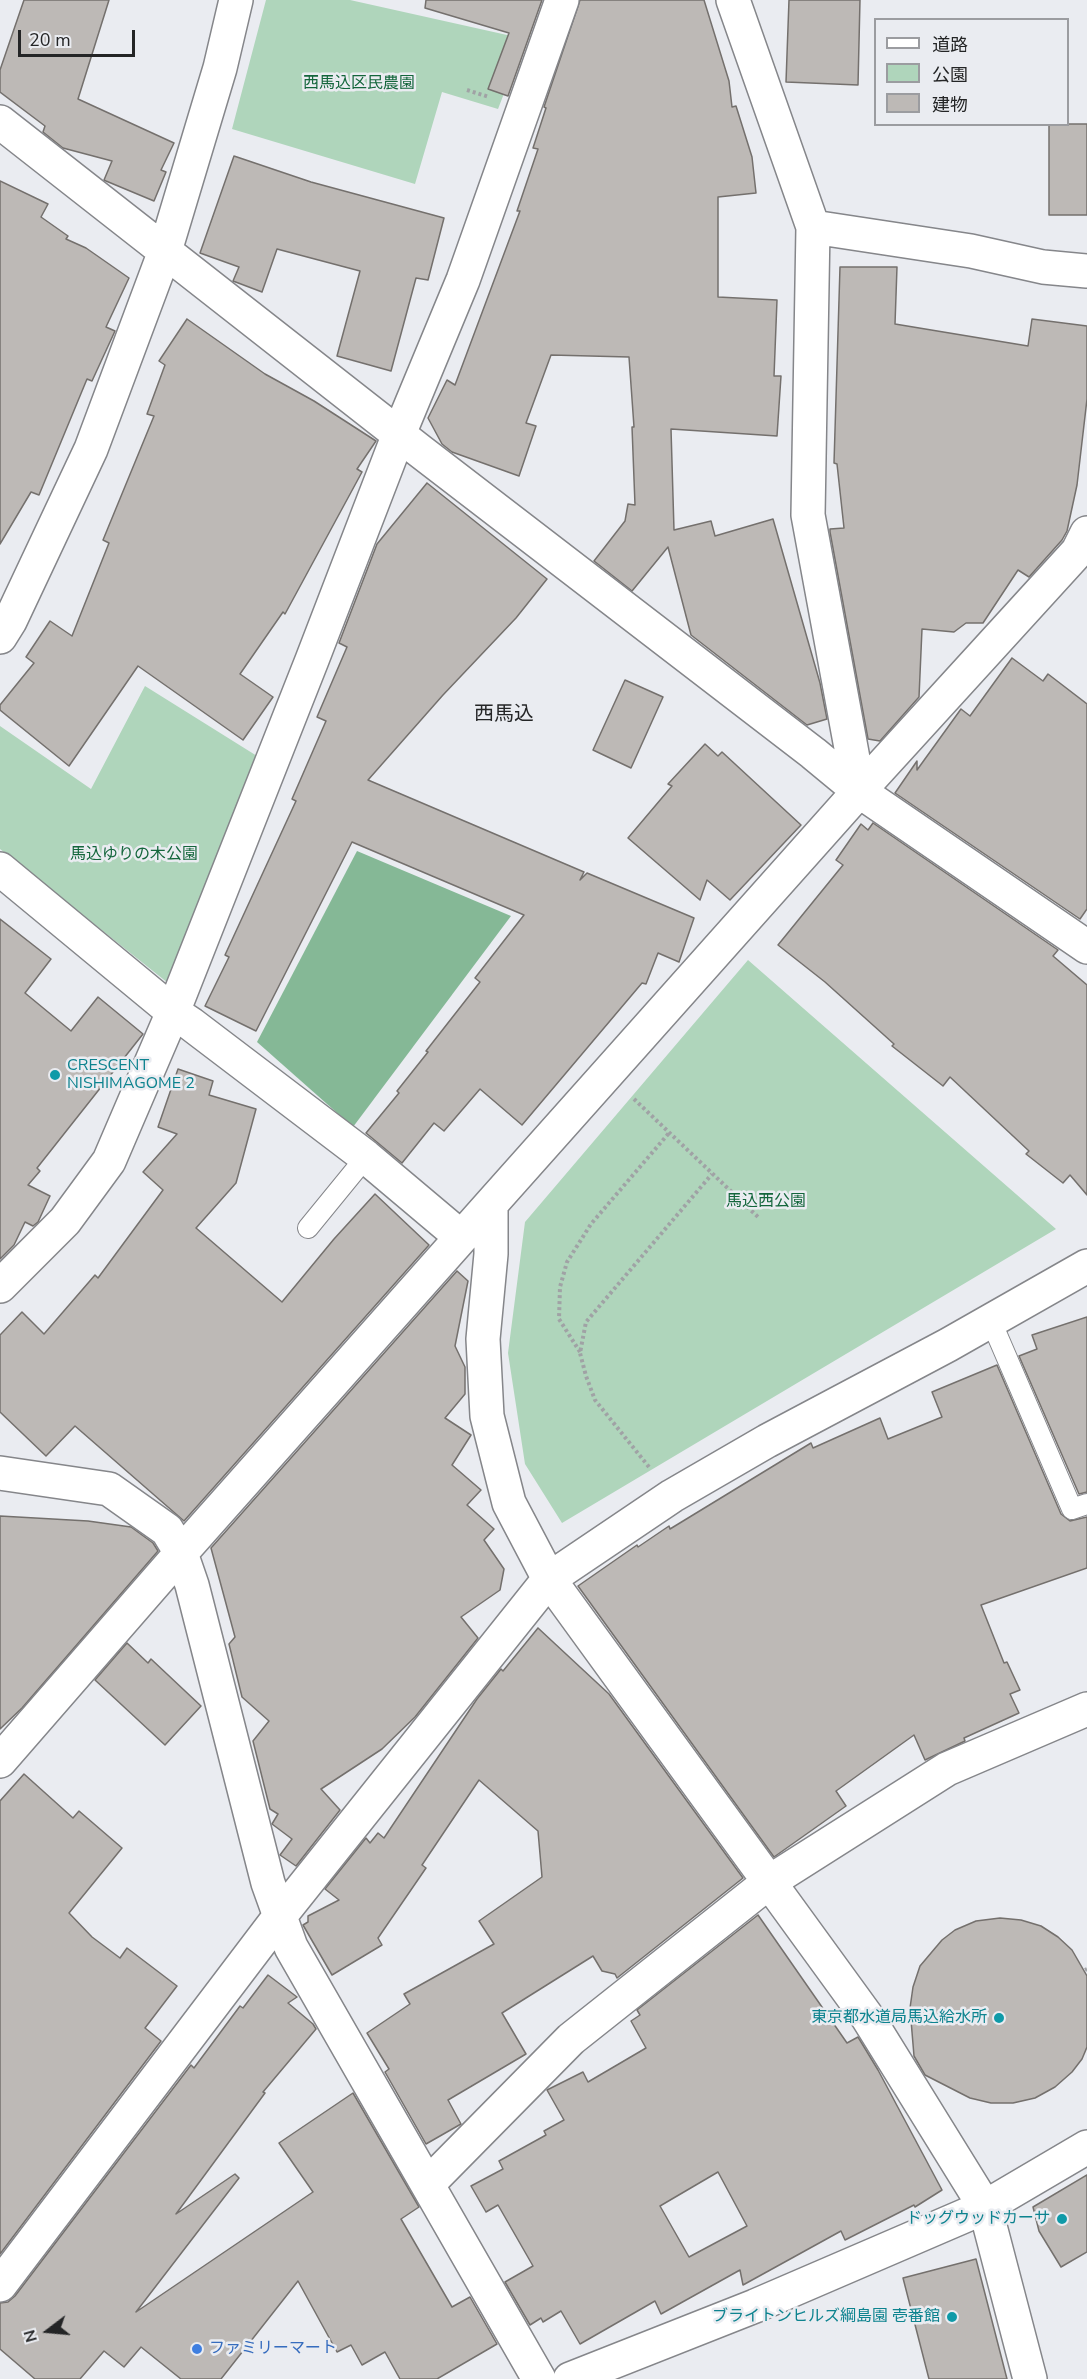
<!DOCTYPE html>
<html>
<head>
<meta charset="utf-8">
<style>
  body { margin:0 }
  #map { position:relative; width:1087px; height:2379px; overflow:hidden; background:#eaecf1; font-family:"Nunito Sans","Noto Sans JP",sans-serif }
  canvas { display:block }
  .legend { position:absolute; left:874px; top:18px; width:195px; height:108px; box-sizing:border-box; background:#eaecf1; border:2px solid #9b9ca0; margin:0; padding:8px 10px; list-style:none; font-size:18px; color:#242526 }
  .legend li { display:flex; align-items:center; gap:12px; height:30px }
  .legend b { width:30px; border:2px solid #9b9ca0 }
  .north { position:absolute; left:18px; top:2301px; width:60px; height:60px; -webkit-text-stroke:4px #eaecf1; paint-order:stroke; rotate:254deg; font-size:16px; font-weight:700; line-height:24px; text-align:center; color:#242526 }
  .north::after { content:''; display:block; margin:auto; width:21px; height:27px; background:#242526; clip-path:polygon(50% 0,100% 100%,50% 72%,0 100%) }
  .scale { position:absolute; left:18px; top:30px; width:117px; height:27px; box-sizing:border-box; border:3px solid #242526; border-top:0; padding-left:8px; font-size:18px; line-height:21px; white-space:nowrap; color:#242526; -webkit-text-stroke:4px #eaecf1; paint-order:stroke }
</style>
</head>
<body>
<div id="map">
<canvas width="1087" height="2379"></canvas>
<ul class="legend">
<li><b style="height:8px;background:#fff"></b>道路</li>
<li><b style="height:16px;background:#afd5bb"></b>公園</li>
<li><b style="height:16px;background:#bdb9b6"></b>建物</li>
</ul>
<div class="north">N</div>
<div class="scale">20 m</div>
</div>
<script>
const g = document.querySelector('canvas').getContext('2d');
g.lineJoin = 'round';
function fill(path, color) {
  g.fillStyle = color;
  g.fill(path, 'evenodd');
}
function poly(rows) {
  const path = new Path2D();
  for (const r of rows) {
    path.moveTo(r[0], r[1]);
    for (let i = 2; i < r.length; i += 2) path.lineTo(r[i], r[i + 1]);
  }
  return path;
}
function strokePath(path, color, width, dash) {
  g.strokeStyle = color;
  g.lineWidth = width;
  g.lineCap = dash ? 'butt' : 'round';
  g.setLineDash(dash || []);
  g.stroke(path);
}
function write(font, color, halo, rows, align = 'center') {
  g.font = font + ' "Nunito Sans","Noto Sans JP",sans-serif';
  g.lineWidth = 5;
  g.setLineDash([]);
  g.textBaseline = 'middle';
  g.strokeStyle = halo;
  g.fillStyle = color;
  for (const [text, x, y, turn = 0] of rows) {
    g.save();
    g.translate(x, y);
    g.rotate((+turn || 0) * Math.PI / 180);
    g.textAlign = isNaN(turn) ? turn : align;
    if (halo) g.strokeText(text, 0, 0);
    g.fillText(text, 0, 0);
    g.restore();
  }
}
fill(poly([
  [266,0,350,0,525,39,498,109,442,92,415,184,232,129],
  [145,686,257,756,168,983,0,849,0,726,91,789],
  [748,960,1056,1229,562,1523,525,1464,508,1353,525,1222]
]), '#afd5bb');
fill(poly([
  [357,851,511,916,353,1127,257,1042]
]), '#85b896');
const building = poly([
  [24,0,109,0,78,99,174,143,161,170,166,172,154,201,106,181,104,180,112,161,63,148,43,132,45,126,0,92,0,70,24,0],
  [426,0,542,0,508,96,488,89,509,33,425,8,426,0],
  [580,0,704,0,729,81,732,107,736,106,752,157,756,193,718,197,718,297,777,300,774,376,781,376,777,436,671,429,674,530,711,521,715,536,773,519,820,683,827,719,807,725,691,635,668,547,632,591,594,561,625,521,628,504,635,505,632,427,634,427,629,357,551,355,526,423,536,426,519,476,452,452,442,444,428,418,447,380,455,385,520,211,517,211,538,149,533,148,546,108,544,107,580,0],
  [789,0,860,0,858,85,786,82,789,0],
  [1049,124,1087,124,1087,215,1049,215,1049,124],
  [234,156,311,182,444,218,428,280,416,278,391,371,337,356,360,271,277,249,262,292,233,281,239,267,200,253,234,156],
  [0,181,48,204,41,217,68,236,66,239,86,248,129,278,106,327,115,331,92,381,87,379,39,495,31,492,0,544,0,181],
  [840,267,897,267,895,324,1028,346,1032,319,1087,326,1087,399,1077,485,1067,531,1062,540,1029,577,1018,570,983,623,966,623,954,632,922,629,919,697,880,741,868,739,830,532,830,529,844,528,837,464,834,463,840,267],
  [187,319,265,374,314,401,376,441,357,469,362,472,285,614,283,612,240,674,273,697,243,740,138,666,69,766,0,710,0,705,34,663,26,657,50,621,72,636,109,543,103,540,154,416,147,414,165,365,159,361,187,319],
  [427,483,547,579,516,618,443,695,368,780,584,872,580,880,587,873,694,918,679,962,658,953,646,984,642,983,522,1125,480,1089,444,1131,434,1123,402,1163,366,1133,399,1093,397,1091,428,1052,426,1051,480,982,475,978,524,915,352,842,256,1031,205,1006,229,957,225,955,296,801,292,799,326,721,317,717,347,647,339,643,377,544,427,483],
  [1012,658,1043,681,1048,674,1087,704,1087,909,1080,919,895,793,917,761,917,770,961,709,970,716,1012,658],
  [625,680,663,697,631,768,593,750,625,680],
  [705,744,718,756,722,752,801,825,730,900,707,880,700,900,628,838,672,786,668,784,705,744],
  [873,823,1058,950,1053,956,1087,985,1087,1195,1070,1175,1063,1183,1026,1154,1029,1151,950,1077,943,1086,892,1046,894,1044,825,982,778,945,843,865,836,860,861,824,868,830,873,823],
  [0,919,51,959,25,993,71,1031,98,997,143,1034,37,1168,40,1171,28,1185,50,1196,38,1222,33,1226,25,1222,14,1245,0,1259,0,919],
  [178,1069,213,1081,209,1095,256,1109,236,1183,196,1228,282,1302,334,1239,375,1194,429,1245,184,1521,75,1426,46,1456,0,1412,0,1335,22,1312,44,1334,95,1275,98,1278,163,1190,143,1172,177,1134,158,1127,178,1069],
  [457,1271,468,1281,455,1346,465,1367,465,1394,445,1418,471,1435,452,1465,481,1490,467,1505,494,1529,484,1540,504,1569,500,1590,461,1617,478,1638,415,1717,382,1749,321,1789,340,1810,296,1866,280,1855,292,1839,272,1824,278,1814,270,1809,253,1741,269,1721,242,1697,229,1644,235,1637,211,1548,457,1271],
  [1087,1317,1087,1492,1079,1494,1019,1356,1037,1349,1032,1335,1087,1317],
  [997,1365,1061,1514,1070,1521,1087,1517,1087,1568,981,1605,1004,1663,1007,1662,1020,1690,1010,1694,1019,1713,964,1738,965,1741,925,1760,914,1735,836,1791,846,1806,774,1857,578,1586,637,1545,638,1547,669,1526,670,1529,811,1443,813,1448,880,1418,888,1439,942,1417,932,1392,997,1365],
  [0,1516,88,1521,131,1527,153,1543,158,1551,22,1708,0,1729,0,1516],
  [538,1628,609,1694,743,1878,617,1978,615,1974,602,1971,593,1956,502,2013,526,2054,448,2100,461,2124,426,2144,385,2072,389,2069,367,2033,410,2004,404,1994,494,1944,479,1921,542,1877,538,1831,479,1780,422,1865,426,1868,378,1938,382,1945,332,1975,303,1925,308,1922,308,1916,339,1900,325,1889,366,1838,370,1843,378,1833,384,1838,477,1699,501,1669,503,1671,538,1628],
  [127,1643,148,1663,151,1659,201,1706,165,1745,95,1680,127,1643],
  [24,1774,73,1818,79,1811,122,1848,69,1913,92,1937,120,1958,127,1948,177,1986,145,2028,161,2041,0,2254,0,1801,24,1774],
  [758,1915,847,2043,858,2037,878,2070,942,2190,915,2207,914,2205,845,2240,841,2231,743,2285,740,2270,661,2314,655,2301,580,2344,561,2311,543,2322,541,2318,530,2325,505,2282,533,2266,498,2205,486,2212,471,2186,503,2169,499,2161,546,2135,544,2131,564,2120,547,2090,583,2072,588,2082,646,2048,631,2021,640,2015,637,2010,758,1915],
  [718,2172,747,2226,689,2257,660,2206,718,2172],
  [1000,1918,1021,1920,1041,1926,1058,1937,1072,1950,1087,1976,1087,2047,1082,2059,1072,2072,1055,2087,1035,2098,1013,2103,991,2103,970,2098,925,2075,914,2056,910,2008,913,1987,920,1966,942,1940,955,1930,976,1921,1000,1918],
  [268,1975,297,1997,288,2003,313,2024,316,2029,263,2092,265,2093,176,2214,235,2174,239,2178,136,2312,313,2192,279,2143,353,2093,419,2207,401,2219,452,2307,470,2297,497,2344,437,2379,400,2379,385,2352,362,2365,351,2345,337,2352,298,2281,221,2379,181,2379,141,2347,124,2367,104,2351,80,2379,35,2379,0,2349,0,2303,8,2302,15,2296,191,2065,194,2068,240,2006,243,2008,268,1975],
  [1087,2175,1087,2252,1061,2267,1039,2231,1033,2207,1087,2175],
  [976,2259,1007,2379,929,2379,903,2278,976,2259]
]);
fill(building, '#bdb9b6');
strokePath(building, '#74706d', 1.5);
const lane = poly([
  [308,1228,366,1157],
  [991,1321,1072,1509,1087,1504]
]);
const street = poly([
  [733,0,813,227,808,515,859,791],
  [0,122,420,451,813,753,859,791,1087,947],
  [813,227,971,251,1043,267,1087,271],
  [0,637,10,621,91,449,165,251,220,68,236,0],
  [0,869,173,1012,191,1024,366,1157,461,1237],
  [491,1204,491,1254,483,1339,487,1416,509,1503,549,1579,868,2018,985,2207,1030,2379],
  [0,1286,65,1221,109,1161,173,1012,312,660,399,434,463,280,562,0],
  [0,1473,109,1489,167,1530,181,1553,192,1585,268,1883,291,1947,539,2379],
  [0,1761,181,1553,491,1204,859,791,1078,551,1087,533],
  [428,2184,571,2039,769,1882,947,1769,1087,1709],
  [0,2285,280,1916,549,1579,672,1496,767,1441,948,1345,1087,1266]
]);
const secondary = poly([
  [570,2379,755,2306,985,2207,1087,2147]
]);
strokePath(lane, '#85868a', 22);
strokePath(street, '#85868a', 36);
strokePath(secondary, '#85868a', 36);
strokePath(poly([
  [467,90,489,97],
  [634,1099,758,1217],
  [580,1352,559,1319,560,1287,567,1262,591,1224,669,1133],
  [649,1467,595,1400,586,1376,580,1353,586,1322,712,1174],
  [1085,1970,1087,1969]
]), '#a0a2a5', 4, [3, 3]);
strokePath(lane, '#fff', 20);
strokePath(street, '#fff', 33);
strokePath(secondary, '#fff', 33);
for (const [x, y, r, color] of [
  [55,1075,6,"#0f9aa8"],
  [999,2018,6,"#0f9aa8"],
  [1062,2219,6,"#0f9aa8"],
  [952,2317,6,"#0f9aa8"],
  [197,2349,6,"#3f7fe0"]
]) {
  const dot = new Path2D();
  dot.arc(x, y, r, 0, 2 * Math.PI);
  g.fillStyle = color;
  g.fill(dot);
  strokePath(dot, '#eaecf1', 2);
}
write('16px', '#14663c', '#eaecf1', [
  ["西馬込区民農園",359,84],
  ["馬込ゆりの木公園",134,855],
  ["馬込西公園",766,1202]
]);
write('16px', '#0d838f', '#eaecf1', [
  ["CRESCENT",67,1066,"left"],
  ["NISHIMAGOME 2",67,1084,"left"],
  ["東京都水道局馬込給水所",987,2018],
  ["ドッグウッドカーサ",1050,2219],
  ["ブライトンヒルズ綱島園 壱番館",940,2317]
], 'right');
write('16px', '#366cbe', '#eaecf1', [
  ["ファミリーマート",209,2349]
], 'left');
write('20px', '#242526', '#eaecf1', [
  ["西馬込",504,715]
]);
</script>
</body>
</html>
